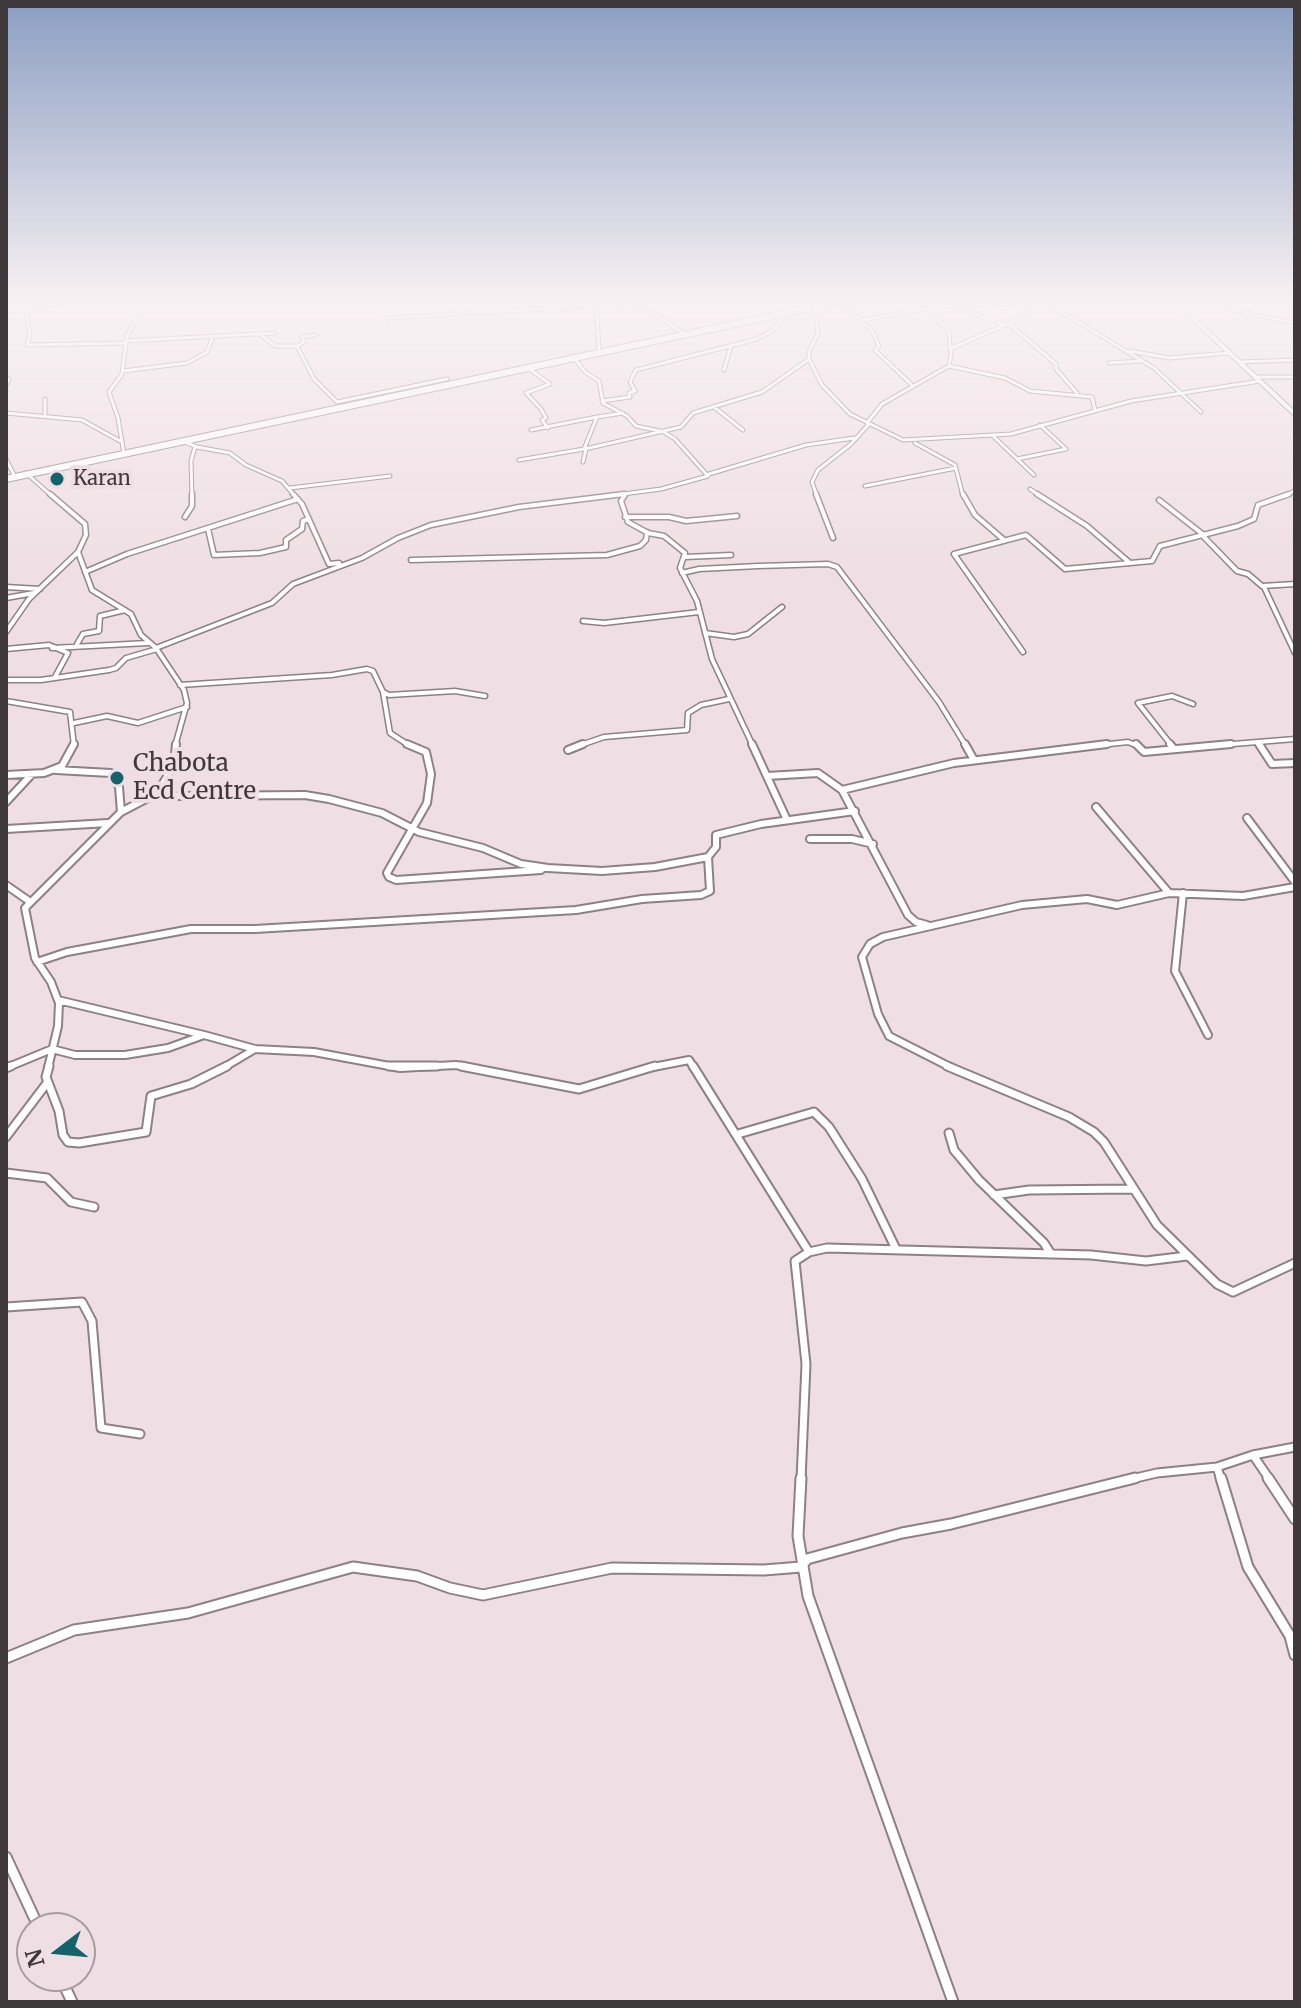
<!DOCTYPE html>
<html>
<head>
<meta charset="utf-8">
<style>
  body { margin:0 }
  #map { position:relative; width:1301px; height:2008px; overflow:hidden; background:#efdfe4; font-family:Merriweather,serif }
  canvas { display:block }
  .frame { position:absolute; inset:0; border:8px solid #3f393b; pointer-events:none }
  .north { position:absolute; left:16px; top:1912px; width:80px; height:80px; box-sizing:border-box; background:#efdfe4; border:2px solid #a99da0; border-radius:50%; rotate:254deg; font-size:22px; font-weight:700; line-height:32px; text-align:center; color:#3f393b }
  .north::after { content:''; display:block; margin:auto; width:28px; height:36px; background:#14626b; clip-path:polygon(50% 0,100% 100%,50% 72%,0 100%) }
</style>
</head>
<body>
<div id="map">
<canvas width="1301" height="2008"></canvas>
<div class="frame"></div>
<div class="north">N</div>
</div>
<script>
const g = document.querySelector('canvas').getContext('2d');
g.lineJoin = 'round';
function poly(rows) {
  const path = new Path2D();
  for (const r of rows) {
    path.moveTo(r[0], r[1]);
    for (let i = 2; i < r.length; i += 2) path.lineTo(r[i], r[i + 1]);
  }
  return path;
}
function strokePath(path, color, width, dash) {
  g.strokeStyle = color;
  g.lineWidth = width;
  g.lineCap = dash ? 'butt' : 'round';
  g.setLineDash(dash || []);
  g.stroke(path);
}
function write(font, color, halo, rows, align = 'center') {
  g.font = font + ' Merriweather,serif';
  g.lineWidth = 8;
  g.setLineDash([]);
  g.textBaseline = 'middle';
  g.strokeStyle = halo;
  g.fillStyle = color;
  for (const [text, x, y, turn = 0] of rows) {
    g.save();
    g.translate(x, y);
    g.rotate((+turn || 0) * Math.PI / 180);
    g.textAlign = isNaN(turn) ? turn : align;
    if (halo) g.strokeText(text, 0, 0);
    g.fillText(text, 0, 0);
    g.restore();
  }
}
const minorFar4 = poly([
  [12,299,9,312,84,299],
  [596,299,599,351],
  [612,299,610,302,617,305,648,307],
  [648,299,648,309,683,333],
  [806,299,821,306],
  [946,299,931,313,949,331,950,350],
  [1040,299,1154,368,1201,412],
  [1206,299,1230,310,1295,323],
  [842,302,873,332,879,346,875,350,913,386],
  [815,307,818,334,809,351,809,359,822,385,850,414,903,440,1011,434,1131,401,1260,381],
  [26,310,30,335,27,345,125,343],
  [963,310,1004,325],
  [386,318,597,306],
  [862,320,937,307,1033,302],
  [1008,323,1056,364,1056,369,1077,393],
  [261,335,275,346,297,346],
  [315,335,302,337,304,342,297,346,314,379,337,402],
  [125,341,274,333],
  [1130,351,1169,358,1229,353],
  [573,356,585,372,599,381,603,403,627,416,636,426,664,432,675,439,708,476,661,489,608,496],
  [1239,362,1295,360],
  [1109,363,1141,361],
  [949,366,1005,378,1030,391,1092,397,1095,410],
  [528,368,550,384,526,393,541,409,546,418,542,420,548,428],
  [724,370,731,346],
  [123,371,187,363,207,352,213,336],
  [1256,377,1295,377],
  [6,386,9,379],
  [45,399,45,415],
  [602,401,630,397,629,393,635,391,630,382,636,370,757,339,772,331,786,314],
  [337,402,447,379],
  [714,407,743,430],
  [6,413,82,420,120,441],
  [867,423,882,404,949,366,952,348,1014,321,1029,310,1035,299],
  [531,430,597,417],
  [993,436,1034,475],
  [180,440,197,447,230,453,246,465,282,481,295,496],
  [915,443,955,465,963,496],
  [585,449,681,427,693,413,762,392,809,359],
  [124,454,118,418,109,392,122,374,127,336,148,299],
  [6,459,15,477],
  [1017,459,1066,449,1040,425],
  [519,460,584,449,597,417,623,413],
  [583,462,586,449],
  [26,473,52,496],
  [709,474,806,445,854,438],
  [865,486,956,468],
  [290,488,390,476],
  [1030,489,1040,496],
  [192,496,191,461,195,447],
  [817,496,812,482,818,470,851,444,869,424],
  [1286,496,1295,490]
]);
const minorFar3 = poly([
  [50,494,85,524,86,535,78,552,92,590,131,614,141,635,156,648,184,690,187,703,175,746],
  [293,494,302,504,329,564,339,563,340,566],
  [816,494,833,538],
  [963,494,975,515,1004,540],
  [1037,494,1087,526,1130,563],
  [625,495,621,501,628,522,648,533,664,536,685,553,680,568,697,601,712,659,753,746],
  [1159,500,1205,536],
  [185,517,192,506,192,494],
  [625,517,669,517,686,521,737,516],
  [208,529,214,555,260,553,286,547,286,540,302,529,303,521,309,519],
  [1204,537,1237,571,1248,574,1262,586,1295,584],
  [685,557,731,555],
  [411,560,607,555,640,546,646,540,647,532],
  [85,572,127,554,298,499],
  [682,573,699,569,758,566,828,564,837,567,939,702,966,746],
  [6,587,40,589],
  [1264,587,1295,653],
  [6,598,34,593],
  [583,621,604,623,699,612],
  [6,632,29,599,78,552],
  [705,633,734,637,748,634,782,607],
  [77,644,83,634,99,631,100,616,125,610],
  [52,648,148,643],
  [156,648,272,603,293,584,362,558,398,538,431,525,519,507,624,494],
  [6,649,49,645,68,653,55,677],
  [1023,652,954,554,1026,535,1065,569,1152,561,1160,546,1238,526,1254,519,1258,505,1289,494],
  [6,680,41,680,109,670,116,668,126,658,157,649],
  [180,685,332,675,367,669,373,671,383,692,389,695,455,691,485,696],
  [383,692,390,733,410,746],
  [6,701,70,712,74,746],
  [74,723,107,716,138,723,187,707],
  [1258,743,1260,746],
  [578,746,604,737,687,730,688,713,701,705,729,699],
  [1091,746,1128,742,1138,746],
  [1172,746,1138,703,1172,696,1193,704],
  [1208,746,1295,739]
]);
const minorFar2 = poly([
  [407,744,426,752,431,774,427,803,387,873,389,877,396,880,541,870],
  [752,744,787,820],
  [965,744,974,760],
  [1136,744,1144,752,1231,744],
  [1170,744,1174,749],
  [1259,744,1272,764,1295,763],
  [568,750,583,744],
  [56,770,111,773,119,787,121,812],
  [6,775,44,773,62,766,74,744],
  [767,776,818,773,842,790,908,915,916,922,927,925],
  [842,790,954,763,1107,744],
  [157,793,171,796,305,795,329,799,382,813,419,832,483,848,521,864,548,868,602,871,655,867,708,857],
  [6,802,32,774],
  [1096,807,1169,893],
  [1247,818,1295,882],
  [6,829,108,823],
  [810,839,852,839,873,844],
  [6,885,29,901],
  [1183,893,1175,971,1208,1035],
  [37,962,67,952,191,929,255,929,576,910,642,899,701,895,710,891,708,857,716,847,716,835,761,824,855,811],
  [58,1000,204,1035],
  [6,1068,52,1049,75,1055,125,1055,168,1048,204,1035,255,1049,314,1052,400,1068,456,1065,472,1068],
  [48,1068,58,1026,59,1003,51,982,35,958,25,908,121,812,157,793,174,765,176,744],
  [223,1068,255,1049],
  [648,1068,689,1060,694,1068],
  [952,1068,889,1036,878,1014,862,957,870,944,883,937,1022,905,1087,899,1117,905,1169,893,1243,896,1295,887]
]);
const minorFar1 = poly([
  [49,1066,46,1077,59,1111,63,1135,68,1142,79,1143,146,1132,151,1096,191,1084,227,1066],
  [389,1066,437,1066],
  [461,1066,579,1089,655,1066],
  [693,1066,809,1252],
  [947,1066,1069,1117,1094,1132,1104,1142,1157,1225,1217,1284,1233,1292,1295,1263],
  [6,1068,11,1066],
  [949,1133,954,1150,979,1180,1044,1243,1051,1254],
  [738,1134,814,1112,829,1127,862,1179,896,1249],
  [6,1137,47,1083],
  [6,1173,47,1178,71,1202,94,1207],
  [994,1195,1029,1190,1134,1189],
  [6,1307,82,1302,92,1321,101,1428,140,1434],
  [1253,1455,1270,1480],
  [1217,1467,1221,1480],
  [801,1480,806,1364,795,1261,809,1252,827,1248,1091,1255,1146,1261,1187,1256],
  [1127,1480,1157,1473,1217,1467,1253,1455,1295,1447]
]);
const minor = poly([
  [801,1478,798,1536,808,1596,953,2002],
  [1221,1478,1248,1567,1290,1636,1295,1655],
  [1268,1478,1295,1519],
  [6,1658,74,1630,188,1613,353,1567,417,1576,450,1588,483,1595,612,1568,764,1570,801,1567,807,1559,902,1533,951,1524,1135,1478],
  [6,1857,39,1928],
  [60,1976,72,2002]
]);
const tertiary = poly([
  [1172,299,1295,414]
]);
const trunk = poly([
  [6,479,852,299]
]);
strokePath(minorFar4, '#8e8085', 5);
strokePath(minorFar3, '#8e8085', 7);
strokePath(minorFar2, '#8e8085', 10);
strokePath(minorFar1, '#8e8085', 11);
strokePath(minor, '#8e8085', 13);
strokePath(tertiary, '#8e8085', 6);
strokePath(trunk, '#8e8085', 8);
strokePath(minorFar4, '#fff', 3);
strokePath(minorFar3, '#fff', 4);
strokePath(minorFar2, '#fff', 6);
strokePath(minorFar1, '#fff', 7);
strokePath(minor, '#fff', 9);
strokePath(tertiary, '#fff', 4);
strokePath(trunk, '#fff', 6);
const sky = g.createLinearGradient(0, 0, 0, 580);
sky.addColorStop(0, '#8b9ec2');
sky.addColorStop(0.52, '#f8f1f3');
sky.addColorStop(1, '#f8f1f300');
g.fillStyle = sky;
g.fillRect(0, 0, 1301, 580);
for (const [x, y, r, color] of [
  [57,479,8,"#14626b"],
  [117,778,8,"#14626b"]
]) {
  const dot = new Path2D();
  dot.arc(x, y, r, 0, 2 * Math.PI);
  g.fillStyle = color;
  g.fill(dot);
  strokePath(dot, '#efdfe4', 3);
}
write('20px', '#3f393b', '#efdfe4', [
  ["Karan",73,479]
], 'left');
write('24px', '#3f393b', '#efdfe4', [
  ["Chabota",133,764],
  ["Ecd Centre",133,792]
], 'left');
</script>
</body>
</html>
